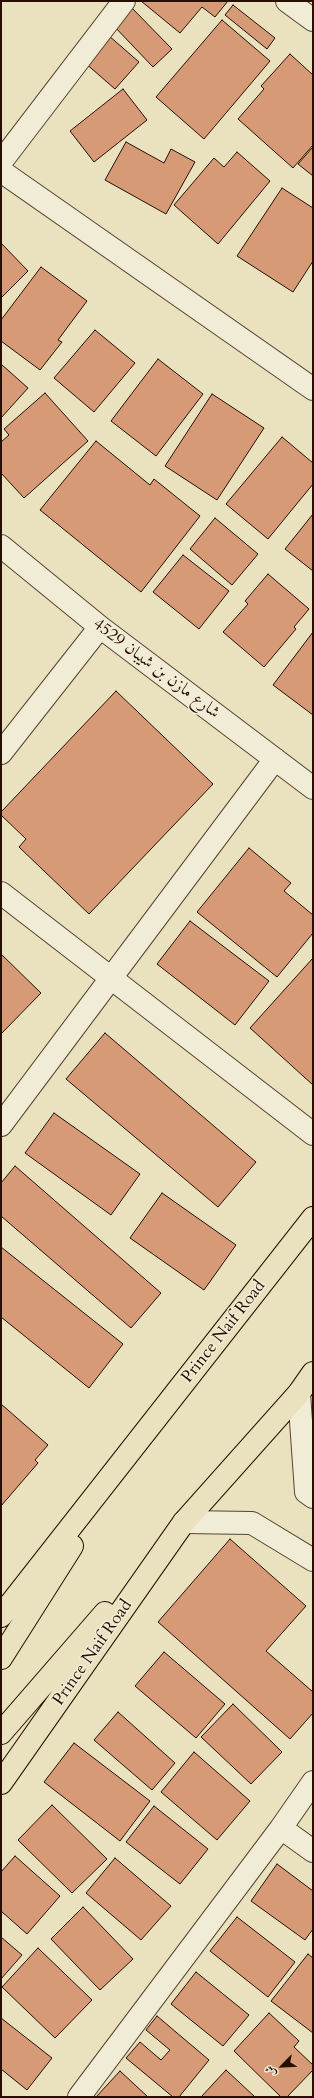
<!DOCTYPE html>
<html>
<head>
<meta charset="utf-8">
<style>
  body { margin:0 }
  #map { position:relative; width:314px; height:2098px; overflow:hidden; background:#eae1bf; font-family:Cardo,Amiri,serif }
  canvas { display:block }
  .frame { position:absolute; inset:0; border:2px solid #270f00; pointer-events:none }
  .north { position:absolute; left:262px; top:2046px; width:40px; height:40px; -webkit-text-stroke:3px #f1ecd5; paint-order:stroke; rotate:246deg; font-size:11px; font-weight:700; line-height:16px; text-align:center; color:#270f00 }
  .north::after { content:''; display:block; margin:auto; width:14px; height:18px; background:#270f00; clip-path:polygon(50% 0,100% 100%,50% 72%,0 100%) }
</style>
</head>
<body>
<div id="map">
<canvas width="314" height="2098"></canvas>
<div class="frame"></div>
<div class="north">ش</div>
</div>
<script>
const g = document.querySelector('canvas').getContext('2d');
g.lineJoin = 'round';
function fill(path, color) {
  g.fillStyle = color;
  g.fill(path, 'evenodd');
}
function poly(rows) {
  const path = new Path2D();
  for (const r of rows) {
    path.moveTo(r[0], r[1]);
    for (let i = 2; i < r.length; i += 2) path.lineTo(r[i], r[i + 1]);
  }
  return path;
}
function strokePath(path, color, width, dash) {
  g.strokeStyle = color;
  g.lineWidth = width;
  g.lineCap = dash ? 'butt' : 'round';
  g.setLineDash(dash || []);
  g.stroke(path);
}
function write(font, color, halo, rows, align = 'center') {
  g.font = font + ' Cardo,Amiri,serif';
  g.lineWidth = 3;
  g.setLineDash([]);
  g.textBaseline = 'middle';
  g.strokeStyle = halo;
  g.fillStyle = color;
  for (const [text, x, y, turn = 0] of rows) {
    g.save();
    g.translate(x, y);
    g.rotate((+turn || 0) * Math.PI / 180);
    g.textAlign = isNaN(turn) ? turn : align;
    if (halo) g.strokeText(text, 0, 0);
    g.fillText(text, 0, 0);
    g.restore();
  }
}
const building = poly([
  [141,1,228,1,215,17,202,7,180,33,141,1],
  [233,5,275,38,267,49,225,15,233,5],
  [130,6,172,49,153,67,112,24,130,6],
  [222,20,270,61,204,139,156,97,222,20],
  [108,35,139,62,115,89,84,62,108,35],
  [290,54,313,75,313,145,293,168,238,119,264,89,261,86,290,54],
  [123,89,147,120,94,162,70,131,123,89],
  [126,142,164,163,171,149,195,162,166,214,105,180,126,142],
  [313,147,313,176,298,164,313,147],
  [237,152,270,181,218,244,174,205,214,158,224,167,237,152],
  [282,188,313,208,313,261,293,292,237,256,282,188],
  [1,243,28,271,1,298,1,243],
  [41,267,87,301,58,340,62,342,40,370,1,341,1,320,41,267],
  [95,330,135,363,94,412,54,378,95,330],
  [158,359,203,394,156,456,111,421,158,359],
  [1,364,28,388,1,418,1,364],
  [45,393,88,441,24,498,1,473,1,442,9,435,4,429,45,393],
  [212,394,264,428,217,500,165,466,212,394],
  [282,437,313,463,313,484,268,539,226,504,282,437],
  [96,441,150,485,154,479,200,516,141,592,40,510,96,441],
  [313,514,313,571,285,549,313,514],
  [215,518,258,554,232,585,190,549,215,518],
  [183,555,229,591,199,629,153,592,183,555],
  [268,574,309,609,294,627,296,629,264,667,223,632,248,604,245,601,268,574],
  [313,632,313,715,273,685,313,632],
  [116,691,213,784,89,914,19,847,26,839,1,815,1,812,116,691],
  [249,848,291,883,284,891,313,915,313,933,277,977,197,912,249,848],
  [190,921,269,981,235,1025,157,964,190,921],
  [1,954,41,993,1,1034,1,954],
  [313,958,313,1085,250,1028,313,958],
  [105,1033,256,1162,218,1207,66,1079,105,1033],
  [54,1113,140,1174,111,1215,25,1153,54,1113],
  [15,1166,161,1293,131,1328,1,1216,1,1183,15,1166],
  [162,1193,236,1245,204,1290,130,1238,162,1193],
  [1,1247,123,1344,89,1388,1,1317,1,1247],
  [1,1404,48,1445,35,1460,38,1463,1,1506,1,1404],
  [230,1539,306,1606,266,1651,313,1692,313,1713,290,1739,158,1622,230,1539],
  [164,1652,225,1704,196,1738,135,1686,164,1652],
  [233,1704,282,1752,251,1784,201,1737,233,1704],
  [118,1712,175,1763,152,1790,94,1740,118,1712],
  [74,1743,150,1801,120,1841,44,1782,74,1743],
  [194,1752,250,1801,217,1840,161,1792,194,1752],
  [52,1805,107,1859,72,1893,18,1840,52,1805],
  [154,1806,208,1849,180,1884,126,1842,154,1806],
  [15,1856,60,1896,27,1934,1,1911,1,1872,15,1856],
  [115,1858,171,1906,141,1940,86,1893,115,1858],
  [277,1864,313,1891,313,1929,305,1940,251,1901,277,1864],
  [83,1907,133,1959,100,1990,51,1939,83,1907],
  [237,1917,295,1962,268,1997,210,1951,237,1917],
  [1,1937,22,1955,1,1979,1,1937],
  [38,1948,92,2000,55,2038,2,1987,38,1948],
  [308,1954,313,1958,313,2033,271,2001,308,1954],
  [196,1972,249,2015,223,2046,171,2004,196,1972],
  [269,2013,299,2041,294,2047,313,2065,313,2070,287,2097,281,2097,234,2051,269,2013],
  [157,2016,209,2060,179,2097,173,2097,126,2058,140,2042,161,2060,170,2050,146,2030,157,2016],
  [1,2018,52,2058,27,2090,1,2069,1,2018],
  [226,2070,255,2097,201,2097,226,2070],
  [120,2071,148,2097,96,2097,120,2071]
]);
fill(building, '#d79a77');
strokePath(building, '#270f00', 1);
const minor = poly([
  [287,1,313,20],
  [1,162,124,1],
  [1,171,313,389],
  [1,546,100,627,313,788],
  [1,753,100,627],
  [1,893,313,1134],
  [1,1125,275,759],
  [299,1393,306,1492,313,1497],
  [184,1522,252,1523,313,1560],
  [281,1828,313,1851],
  [79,2097,281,1828,313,1782]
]);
const major = poly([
  [1,1616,313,1218],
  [1,1658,72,1546],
  [1,1733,105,1613],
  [1,1783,184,1522,299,1393,313,1373]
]);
strokePath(minor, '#584430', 24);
strokePath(major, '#270f00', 24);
strokePath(minor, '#f1ecd5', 22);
strokePath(major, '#eae1bf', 22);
write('17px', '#270f00', '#f1ecd5', [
  ["شارع مازن بن شيبان 4529",156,669,37],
  ["Prince Naif Road",224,1332,-52],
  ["Prince Naif Road",93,1653,-55]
]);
</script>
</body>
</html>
